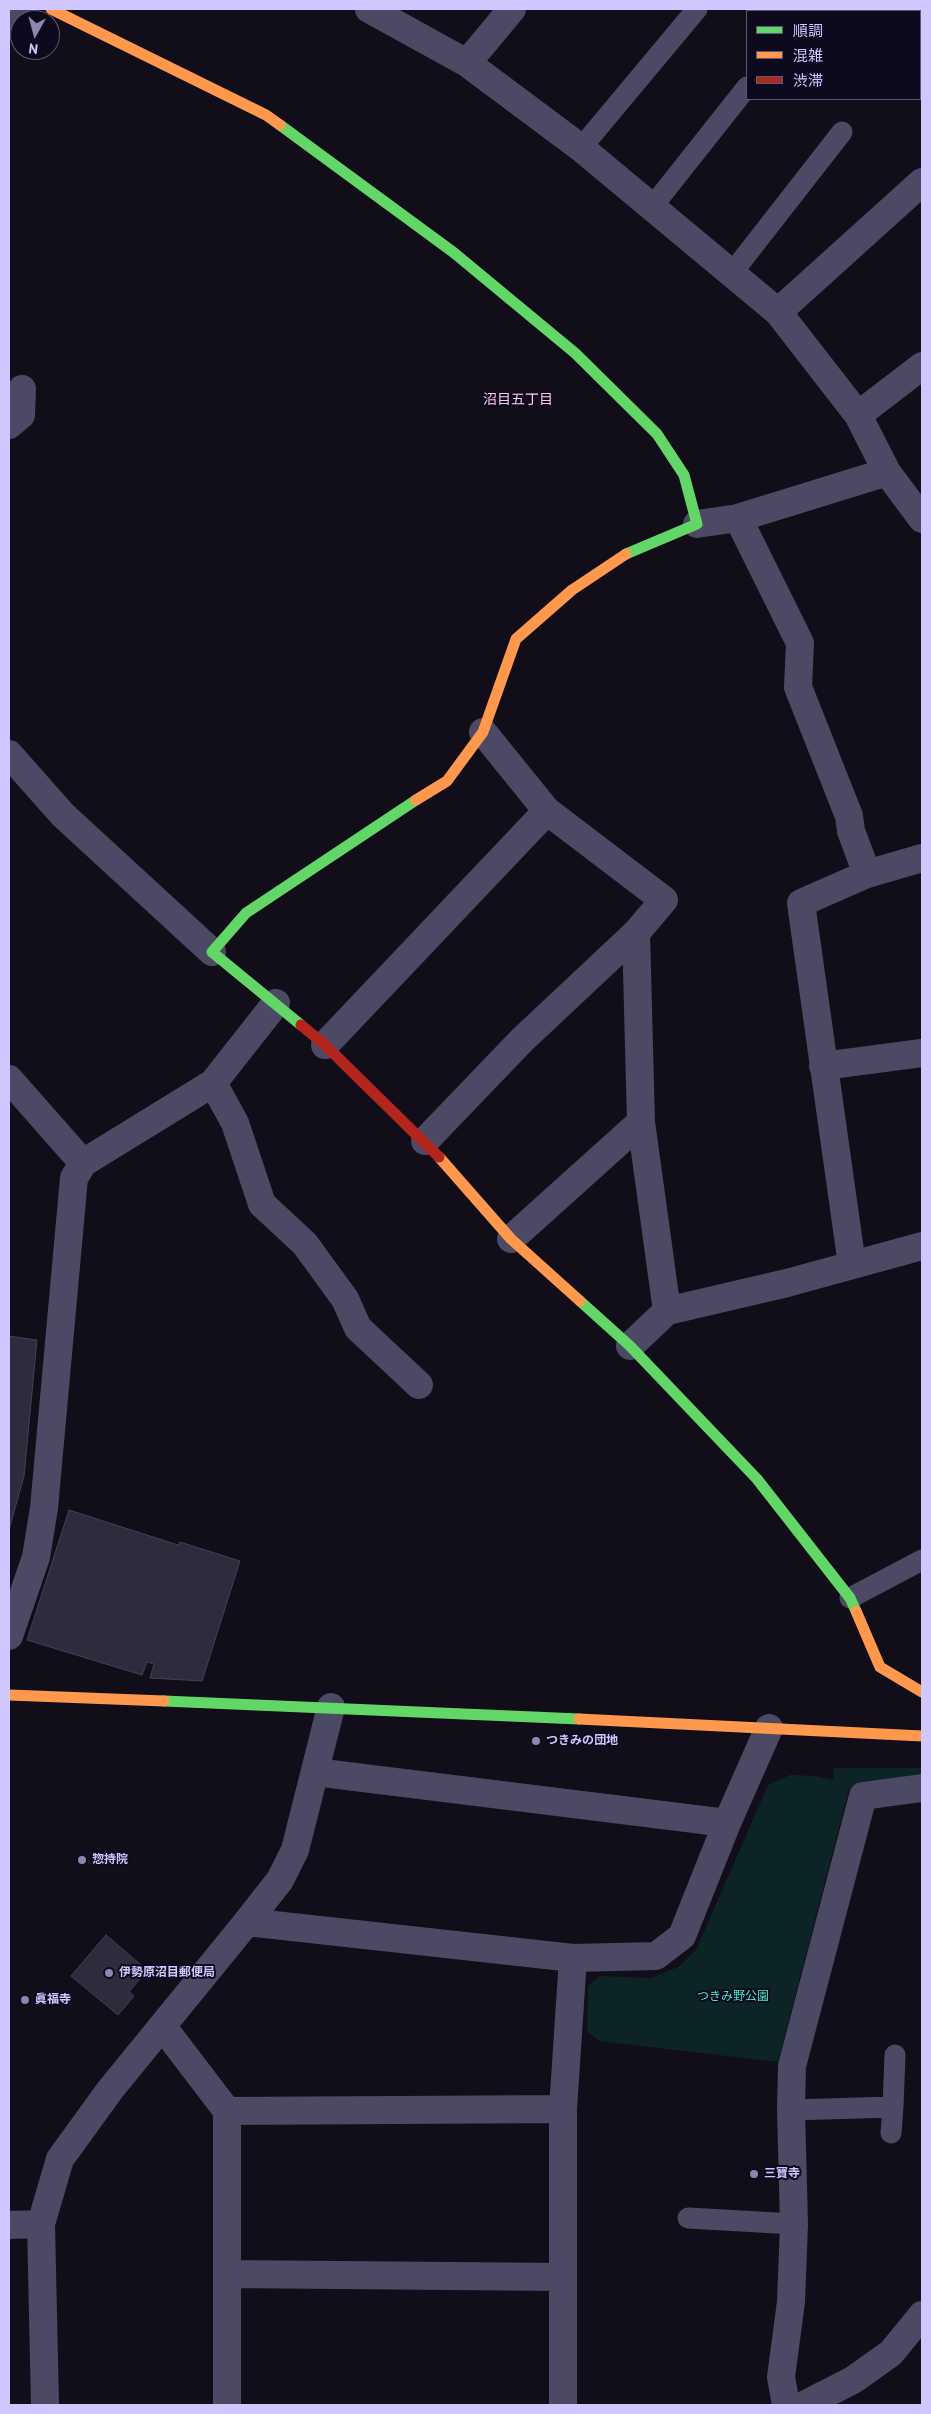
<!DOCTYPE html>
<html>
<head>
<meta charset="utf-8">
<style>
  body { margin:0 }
  #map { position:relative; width:931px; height:2414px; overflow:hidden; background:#110e1a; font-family:"PT Sans","Noto Sans JP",sans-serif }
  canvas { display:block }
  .frame { position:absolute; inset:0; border:10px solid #d0c7ff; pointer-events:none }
  .legend { position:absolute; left:746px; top:10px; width:175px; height:90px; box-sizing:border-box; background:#0e0a1e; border:1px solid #5c5678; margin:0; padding:6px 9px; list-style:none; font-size:15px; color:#d0c7ff }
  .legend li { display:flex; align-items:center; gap:10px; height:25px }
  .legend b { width:25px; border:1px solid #5c5678 }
  .north { position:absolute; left:10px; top:10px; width:50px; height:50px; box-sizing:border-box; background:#0e0a1e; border:1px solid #5c5678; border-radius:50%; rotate:187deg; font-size:14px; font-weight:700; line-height:20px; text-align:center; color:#d0c7ff }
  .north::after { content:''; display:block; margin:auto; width:18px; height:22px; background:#8d86af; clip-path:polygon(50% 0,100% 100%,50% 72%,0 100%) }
</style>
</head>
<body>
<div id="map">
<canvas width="931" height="2414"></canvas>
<div class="frame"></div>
<ul class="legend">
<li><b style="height:6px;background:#63d668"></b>順調</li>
<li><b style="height:6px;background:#ff974d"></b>混雑</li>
<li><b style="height:6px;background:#b3261e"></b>渋滞</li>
</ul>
<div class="north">N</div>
</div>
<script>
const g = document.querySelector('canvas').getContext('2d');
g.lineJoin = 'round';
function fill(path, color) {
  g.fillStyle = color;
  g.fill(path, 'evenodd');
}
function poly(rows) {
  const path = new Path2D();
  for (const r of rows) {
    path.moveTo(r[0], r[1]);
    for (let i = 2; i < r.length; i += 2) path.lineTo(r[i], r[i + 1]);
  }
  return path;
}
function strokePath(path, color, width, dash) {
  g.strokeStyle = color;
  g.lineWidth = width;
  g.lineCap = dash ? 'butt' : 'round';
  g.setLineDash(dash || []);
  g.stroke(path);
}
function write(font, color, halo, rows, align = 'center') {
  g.font = font + ' "PT Sans","Noto Sans JP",sans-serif';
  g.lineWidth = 4;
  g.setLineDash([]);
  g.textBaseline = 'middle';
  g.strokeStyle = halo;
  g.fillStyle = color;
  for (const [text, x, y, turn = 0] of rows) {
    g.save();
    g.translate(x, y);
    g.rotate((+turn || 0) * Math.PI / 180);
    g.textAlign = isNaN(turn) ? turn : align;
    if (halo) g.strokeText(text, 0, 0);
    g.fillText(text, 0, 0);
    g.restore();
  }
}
fill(poly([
  [833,1768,922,1768,922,1775,849,1789,778,2062,599,2041,587,2031,588,1986,600,1976,651,1978,678,1967,696,1950,768,1785,790,1775,815,1776,834,1780]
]), '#0d2427');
const building = poly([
  [9,1336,37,1340,24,1476,9,1530,9,1336],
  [69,1510,178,1545,180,1542,240,1561,202,1681,150,1678,154,1664,147,1662,142,1675,27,1640,69,1510],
  [106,1935,147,1970,129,1992,134,1996,118,2015,71,1976,106,1935]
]);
fill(building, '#2f2b3d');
strokePath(building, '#453f59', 1);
strokePath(poly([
  [807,11,809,9],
  [581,148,697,9],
  [652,207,747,87],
  [732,273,842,132],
  [850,1598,922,1560],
  [791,2110,893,2107,895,2055],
  [891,2133,893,2107],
  [688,2218,794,2224]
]), '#4b4963', 21);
strokePath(poly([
  [369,9,467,63,581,148,778,312,858,415,887,472,922,519],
  [9,24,20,9],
  [467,63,512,9],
  [778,312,922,182],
  [858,415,922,366],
  [9,425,21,415,22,389],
  [738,518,800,643,798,687,849,816,851,831,867,874],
  [697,524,738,518,887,472],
  [483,732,547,811,664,900,636,933,641,1122,667,1311],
  [9,754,63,815,212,952],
  [325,1045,547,811],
  [823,1066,922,1053],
  [9,1079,83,1163],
  [213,1083,235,1123,262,1204,305,1244,345,1299,358,1328,419,1385],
  [425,1141,522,1040,636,933],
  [511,1239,641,1122],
  [852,1265,801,903,867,874,922,858],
  [630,1346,667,1311,787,1283,922,1246],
  [9,1636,36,1557,44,1508,74,1178,83,1163,213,1083,276,1003],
  [315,1772,727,1823],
  [247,1922,280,1880,295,1850,331,1707],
  [163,2027,227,2111,227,2405],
  [227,2111,563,2109],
  [9,2225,41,2224],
  [227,2274,563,2277],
  [45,2405,41,2224,60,2159,110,2090,247,1922,573,1958,656,1956,682,1936,727,1823,769,1728],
  [563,2405,563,2109,573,1958],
  [786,2405,781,2377,791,2302,794,2224,791,2110,792,2066,863,1796,922,1788],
  [804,2405,853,2380,891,2353,922,2315]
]), '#4b4963', 28);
strokePath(poly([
  [280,125,453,252,575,353,657,434,684,475,697,524,626,554],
  [301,1025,212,952,246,913,416,800],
  [580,1301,630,1346,757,1479,850,1598,856,1611],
  [164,1701,579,1719]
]), '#63d668', 11);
strokePath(poly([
  [51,9,266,115,280,125],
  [416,800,447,781,483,732,516,639,572,590,626,554],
  [439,1157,511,1239,580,1301],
  [856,1611,880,1667,922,1692],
  [9,1695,164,1701],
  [579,1719,922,1736]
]), '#ff974d', 11);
strokePath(poly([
  [301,1025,325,1045,439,1157]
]), '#b3261e', 11);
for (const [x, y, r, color] of [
  [536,1741,5,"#8d86af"],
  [82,1860,5,"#8d86af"],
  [109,1973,5,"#8d86af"],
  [25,2000,5,"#8d86af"],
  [754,2174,5,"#8d86af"]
]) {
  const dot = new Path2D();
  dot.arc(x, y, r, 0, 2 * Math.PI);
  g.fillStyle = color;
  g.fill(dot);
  strokePath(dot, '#0e0a1e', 2);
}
write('bold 12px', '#d0c7ff', '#0e0a1e', [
  ["つきみの団地",546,1741],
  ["惣持院",92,1860],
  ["伊勢原沼目郵便局",119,1973],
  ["眞福寺",35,2000],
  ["三寶寺",764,2174]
], 'left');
write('12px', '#49e9c9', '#0e0a1e', [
  ["つきみ野公園",733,1997]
]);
write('14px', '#ffc9e9', '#0e0a1e', [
  ["沼目五丁目",518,400]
]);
</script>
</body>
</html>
